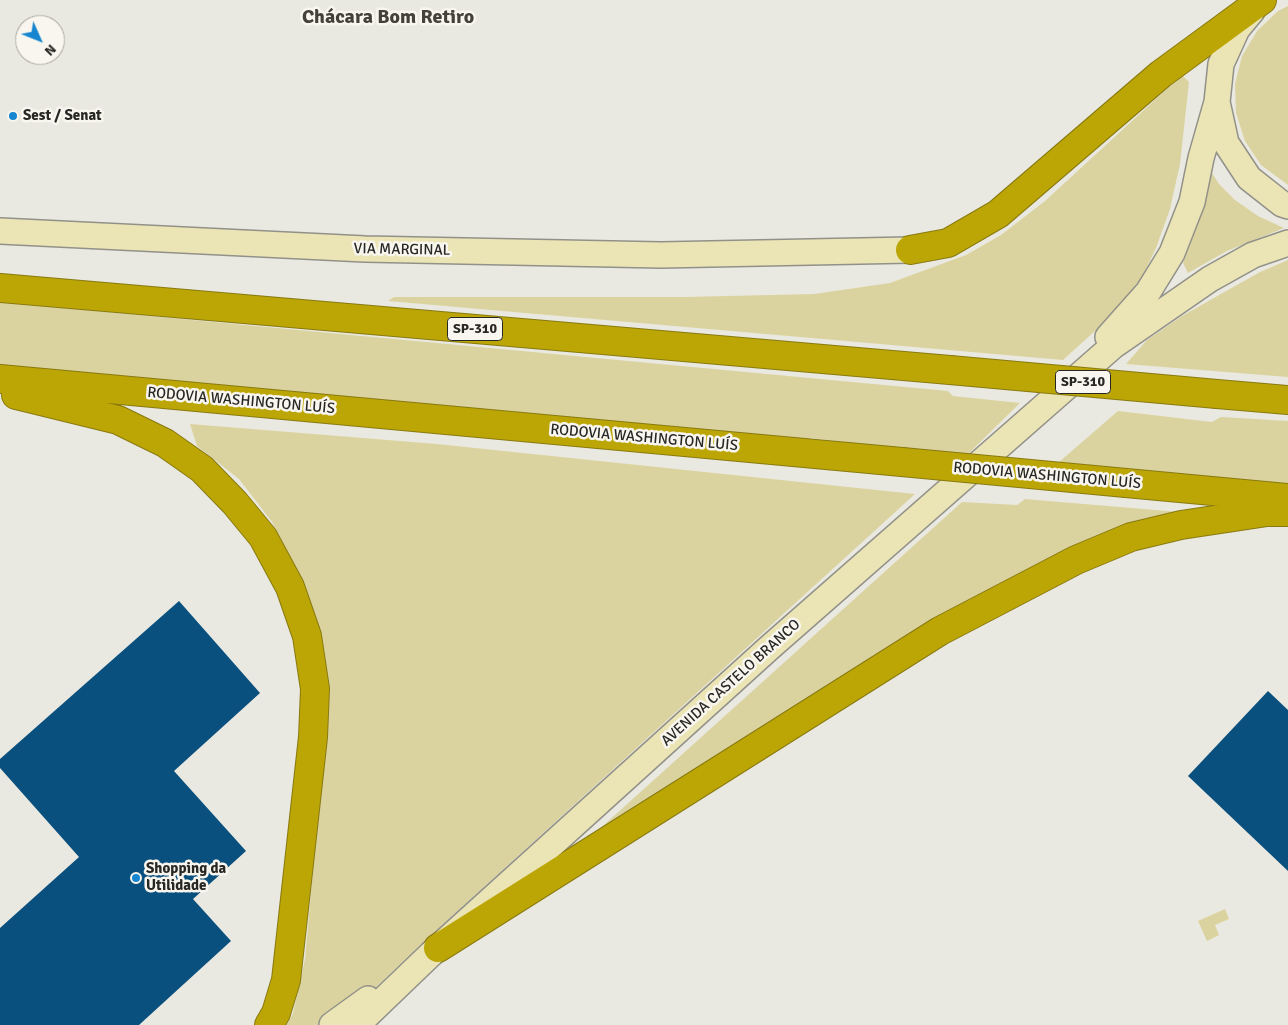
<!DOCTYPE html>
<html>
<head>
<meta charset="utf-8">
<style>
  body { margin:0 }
  #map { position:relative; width:1288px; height:1025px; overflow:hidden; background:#eae9e1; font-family:Signika,sans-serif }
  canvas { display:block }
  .north { position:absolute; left:15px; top:15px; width:50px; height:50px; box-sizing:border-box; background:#f8f6ee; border:1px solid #a4a39d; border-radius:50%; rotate:134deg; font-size:14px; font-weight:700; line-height:20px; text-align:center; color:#272724 }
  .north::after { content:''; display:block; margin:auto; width:18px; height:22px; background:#1586cf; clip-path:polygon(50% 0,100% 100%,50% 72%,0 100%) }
</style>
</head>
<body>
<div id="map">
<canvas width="1288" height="1025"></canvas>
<div class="north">N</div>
</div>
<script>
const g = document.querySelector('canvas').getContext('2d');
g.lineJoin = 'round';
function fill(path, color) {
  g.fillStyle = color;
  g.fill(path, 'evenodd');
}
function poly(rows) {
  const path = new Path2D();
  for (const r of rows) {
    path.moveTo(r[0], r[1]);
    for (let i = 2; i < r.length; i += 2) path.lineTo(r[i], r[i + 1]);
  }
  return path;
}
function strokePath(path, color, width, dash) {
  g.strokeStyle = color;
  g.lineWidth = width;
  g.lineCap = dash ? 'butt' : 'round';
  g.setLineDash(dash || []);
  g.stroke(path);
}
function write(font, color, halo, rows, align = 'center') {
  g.font = font + ' Signika,sans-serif';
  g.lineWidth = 5;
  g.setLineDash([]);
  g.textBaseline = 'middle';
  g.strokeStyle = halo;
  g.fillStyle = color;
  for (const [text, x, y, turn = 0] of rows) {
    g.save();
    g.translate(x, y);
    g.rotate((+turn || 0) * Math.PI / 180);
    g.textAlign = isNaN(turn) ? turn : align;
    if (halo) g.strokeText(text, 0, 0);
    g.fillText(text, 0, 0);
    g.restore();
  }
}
fill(poly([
  [1288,6,1288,185,1261,165,1245,141,1236,113,1235,84,1242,56,1257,31,1278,11],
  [1182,75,1189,82,1180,164,1170,209,1156,248,1138,286,1116,312,1063,360,388,301,394,297,684,297,814,294,890,283,966,255,1001,235,1045,201],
  [1210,170,1219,184,1235,200,1258,216,1284,228,1227,251,1188,273,1183,263,1199,221],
  [1288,260,1288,377,1126,364,1147,340,1182,316,1260,272],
  [0,302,948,391,953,396,1020,403,966,456,811,438,804,443,0,365],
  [1118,411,1212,422,1221,417,1288,421,1288,485,1059,462],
  [190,424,437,444,915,494,428,938,336,1025,287,1025,293,1013,305,959,325,737,319,632,299,574,272,522,239,479,197,446],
  [1025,499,1191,513,1142,526,585,842,962,502,1017,505],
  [1225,909,1229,919,1215,925,1219,935,1207,941,1198,921]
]), '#dbd39f');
fill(poly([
  [179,601,260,693,174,771,246,851,193,899,231,941,139,1025,0,1025,0,928,79,857,0,768,0,759],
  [1268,691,1288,710,1288,871,1188,776]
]), '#0a507e');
const secondary = poly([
  [1252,11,1237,29,1221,64,1217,102,1226,143,1249,178,1282,204,1288,206],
  [0,231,365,249,661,255,910,250],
  [1108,337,1148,292,1172,253,1192,202,1201,158,1217,102],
  [332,1025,368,999],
  [357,1025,431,954,769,648,1113,346,1210,279,1253,255,1288,243]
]);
const motorway = poly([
  [910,250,948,243,998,214,1161,74,1262,0],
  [0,288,950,370],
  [0,379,902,462],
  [1217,394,1288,400],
  [16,395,118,420,165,443,202,469,235,503,263,537,290,587,307,636,315,689,313,737,286,980,276,1013,269,1025],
  [1126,483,1288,498],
  [438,948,940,631,1076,560,1131,537,1181,525,1267,512,1288,512]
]);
strokePath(secondary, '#929189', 28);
strokePath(motorway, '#887a10', 30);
strokePath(secondary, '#ebe4b4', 25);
strokePath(motorway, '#bca606', 28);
const motorwayBridge = poly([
  [950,370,1217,394],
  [902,462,1126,483]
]);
strokePath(motorwayBridge, '#887a10', 30, []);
strokePath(motorwayBridge, '#bca606', 28);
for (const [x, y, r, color] of [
  [13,116,5,"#1586cf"],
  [136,878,5,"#1586cf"]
]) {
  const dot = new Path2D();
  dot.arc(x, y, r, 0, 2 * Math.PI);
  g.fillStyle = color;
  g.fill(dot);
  strokePath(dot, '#f8f6ee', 2);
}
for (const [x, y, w] of [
  [475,329,55],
  [1083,382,55]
]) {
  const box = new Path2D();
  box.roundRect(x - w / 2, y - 11.5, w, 23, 4);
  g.fillStyle = '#f8f6ee';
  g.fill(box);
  strokePath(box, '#272724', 1);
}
write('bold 14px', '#272724', null, [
  ["SP-310",475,329],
  ["SP-310",1083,382]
]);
write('bold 15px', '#272724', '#f8f6ee', [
  ["Sest / Senat",23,116],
  ["Shopping da",146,869],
  ["Utilidade",146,886]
], 'left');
write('15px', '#272724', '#f8f6ee', [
  ["VIA MARGINAL",402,250,1],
  ["RODOVIA WASHINGTON LUÍS",241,401,5],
  ["RODOVIA WASHINGTON LUÍS",644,438,5],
  ["RODOVIA WASHINGTON LUÍS",1047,476,5],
  ["AVENIDA CASTELO BRANCO",731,683,-42]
]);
write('bold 20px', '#42413a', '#f8f6ee', [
  ["Chácara Bom Retiro",388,18]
]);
</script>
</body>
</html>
